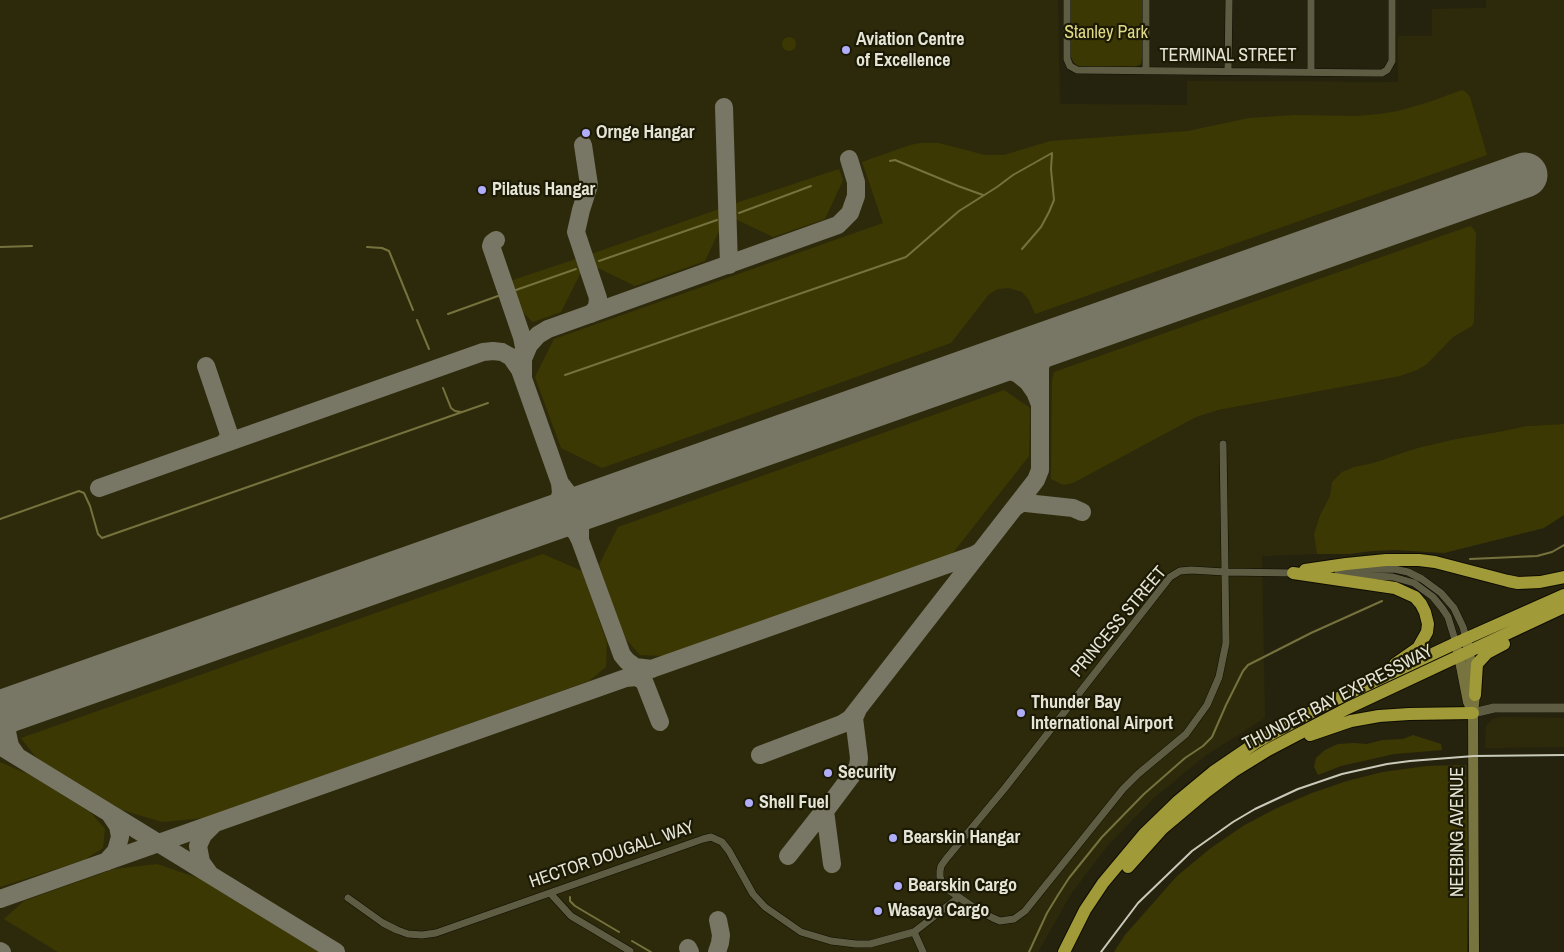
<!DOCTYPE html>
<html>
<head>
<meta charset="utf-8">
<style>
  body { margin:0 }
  canvas { display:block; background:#25230d }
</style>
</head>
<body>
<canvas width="1564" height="952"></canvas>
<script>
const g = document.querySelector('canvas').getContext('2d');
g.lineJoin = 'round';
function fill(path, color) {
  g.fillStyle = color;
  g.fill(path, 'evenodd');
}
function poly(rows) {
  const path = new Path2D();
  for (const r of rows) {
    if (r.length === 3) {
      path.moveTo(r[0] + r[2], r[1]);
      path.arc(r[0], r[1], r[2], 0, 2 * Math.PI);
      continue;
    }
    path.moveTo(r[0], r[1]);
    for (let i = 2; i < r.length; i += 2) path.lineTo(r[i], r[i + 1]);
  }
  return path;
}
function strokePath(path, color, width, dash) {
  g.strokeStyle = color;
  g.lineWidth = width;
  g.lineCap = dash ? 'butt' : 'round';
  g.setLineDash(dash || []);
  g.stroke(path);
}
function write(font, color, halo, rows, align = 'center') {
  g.font = font + ' "Archivo Narrow",sans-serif';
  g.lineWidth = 4.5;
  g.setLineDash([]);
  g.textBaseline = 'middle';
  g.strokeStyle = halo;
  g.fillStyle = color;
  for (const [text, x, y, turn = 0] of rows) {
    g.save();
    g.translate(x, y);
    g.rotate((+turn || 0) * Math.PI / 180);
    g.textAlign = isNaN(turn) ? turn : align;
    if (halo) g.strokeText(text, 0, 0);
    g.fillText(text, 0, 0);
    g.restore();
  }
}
fill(poly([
  [0,0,1058,0,1060,104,1187,105,1187,81,1398,82,1398,36,1432,36,1432,9,1486,8,1486,0,1564,0,1564,424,1527,426,1414,449,1373,463,1354,467,1342,473,1332,482,1330,496,1320,515,1314,534,1317,554,1262,556,1265,718,1206,755,1155,797,1108,845,1071,894,1038,952,0,952],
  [1501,717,1564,718,1564,747,1485,748,1486,726,1493,719]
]), '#2d2a0b');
fill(poly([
  [1070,0,1142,0,1142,58,1141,64,1135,67,1084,66,1078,66,1074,63,1070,55],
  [789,44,7],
  [1462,90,1466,92,1470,97,1487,155,1035,314,1029,300,1022,292,1009,288,998,289,989,294,951,343,602,468,561,448,535,377,554,339,883,223,862,162,910,145,920,143,939,143,985,155,1004,155,1050,141,1188,131,1249,118,1295,115,1357,116,1379,114,1398,111,1429,102],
  [839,169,843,180,825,219,773,237,733,218,732,205,736,203],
  [722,208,722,225,705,261,635,286,596,267,591,254],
  [1470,226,1474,229,1476,234,1474,322,1472,326,1453,337,1427,364,1417,370,1400,376,1218,410,1196,417,1073,483,1064,485,1059,483,1051,479,1052,380,1054,372],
  [576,259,581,272,561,312,533,322,520,310,510,281],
  [1004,390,1030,408,1029,456,952,554,664,656,640,655,624,637,599,565,618,527],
  [1564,424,1564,515,1544,528,1444,553,1395,550,1373,551,1349,554,1317,554,1314,534,1320,515,1330,496,1332,482,1342,472,1354,467,1373,463,1414,449,1456,439,1493,433,1527,426],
  [543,554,582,571,607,643,606,667,589,681,204,818,162,822,122,810,41,761,35,756,21,738],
  [1413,735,1441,744,1442,750,1394,754,1341,766,1318,775,1314,767,1316,758,1325,750,1338,744,1354,743,1367,744,1383,740,1403,739],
  [0,762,30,775,90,812,105,829,103,848,84,860,0,887],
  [1466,765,1468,860,1467,952,1114,952,1125,935,1177,876,1211,848,1243,826,1277,808,1312,793,1347,781,1383,772,1427,766],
  [157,864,198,878,319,952,58,952,4,919,24,901,114,869]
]), '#3c3803');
strokePath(poly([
  [890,161,895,160,958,186,983,195],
  [739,213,811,186],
  [0,247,32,246],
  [367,247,382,248,389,251,413,310],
  [1022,249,1041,227,1049,212,1054,200,1051,169,1052,154],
  [599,261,717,220],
  [516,290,576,269],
  [448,314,498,296],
  [417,320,429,349],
  [565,375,906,257,959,211,997,187,1013,175,1052,153],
  [443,388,451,408,455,411,461,412],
  [0,519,79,491,84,493,90,506,98,534,102,538,488,403],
  [1470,559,1537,556,1552,552,1564,545],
  [570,897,570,901,575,906,619,932],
  [632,941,651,952],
  [1029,952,1047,913,1058,895,1069,878,1102,837,1144,794,1185,758,1203,746,1212,737,1226,705,1243,671,1248,665,1311,633,1382,601]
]), '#76723e', 2);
strokePath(poly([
  [724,107,729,265],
  [583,145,589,185,581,210,576,232,598,298,597,307,591,314],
  [496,240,492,243,491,246,522,337,524,347,523,358],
  [206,366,229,434,229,437,223,444],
  [523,376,523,359,529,345,538,335,548,329,838,225,850,213,856,196,856,182,849,159],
  [961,376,987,368,997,367,1009,370,1018,374,1028,382,1035,392,1039,402],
  [99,488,483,352,493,351,502,352,511,357,520,370,560,483,570,496,579,501,591,502,656,480],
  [605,502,593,507,584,515,580,525,580,540,622,655,627,661,635,667,652,669],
  [1017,506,1021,503,1026,503,1073,508,1082,512],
  [537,521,549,516,557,507,561,493,560,483],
  [485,544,549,521,562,523,570,527,576,532,580,540],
  [626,678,636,677,644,681,660,722],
  [0,746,336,952],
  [760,755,842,724,850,719,1036,480,1040,470,1040,367,1045,353,1054,344,1060,341,1118,321],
  [17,756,10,746,7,732,9,723,17,711,24,706,84,685],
  [788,856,825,809],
  [106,862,116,851,120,837,118,826,110,814],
  [832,864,825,811,858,767,859,758,854,718,858,709],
  [209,873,201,862,198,846,203,835,213,825],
  [0,899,974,555,981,551],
  [688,948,690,952],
  [0,951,2,952],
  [717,952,720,943,721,935,718,920]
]), '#787664', 18);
strokePath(poly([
  [0,713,1525,175]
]), '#787664', 45);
const minor = poly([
  [1067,0,1067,59,1070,66,1077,70,1375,73,1382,73,1387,70,1392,61,1392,0],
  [1146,71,1146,0],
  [1228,71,1229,0],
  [1311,72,1311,0],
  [1223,444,1225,572,1226,643,1219,677,1207,705,1186,734,1138,774,1123,789,1025,911,1014,919,1000,921,993,918,976,909,950,891,942,882,940,877,940,871,941,866,946,859,1005,788,1170,577,1180,571,1191,570,1225,572,1294,573],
  [1343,570,1394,569,1408,572,1422,579,1441,593,1454,608,1463,627,1466,638],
  [1338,574,1393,577,1414,583,1433,597,1442,608,1448,617,1456,643],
  [550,893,571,916,630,951],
  [348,898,383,923,397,930,408,934,422,935,436,933,703,839,711,837,722,842,729,851,753,894,765,907,801,932,831,941,856,944,870,944,914,932,959,897],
  [914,932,923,952]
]);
const tertiary = poly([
  [1473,713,1494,708,1564,708]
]);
const secondary = poly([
  [1466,638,1469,652,1475,695,1473,713,1474,952],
  [1458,651,1468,702,1472,710]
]);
const trunk = poly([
  [1305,570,1346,564,1386,560,1419,560,1435,562,1508,581,1518,583,1540,582,1564,577],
  [1293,573,1395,588,1415,597,1421,604,1425,612,1428,624,1427,632,1418,648,1395,664],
  [1475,695,1477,664,1487,653,1504,644],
  [1310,735,1351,721,1379,716,1409,714,1473,713],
  [1128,867,1162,829,1206,792,1234,771,1268,750,1348,708,1564,607],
  [1064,952,1085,910,1103,883,1144,834,1178,801,1213,772,1257,742,1330,702,1456,643,1564,595]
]);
strokePath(minor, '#0e0c00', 8);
strokePath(tertiary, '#0e0c00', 10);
strokePath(secondary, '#0e0c00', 11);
strokePath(trunk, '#0e0c00', 14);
strokePath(minor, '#5e5d44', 7);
strokePath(tertiary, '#5e5d44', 9);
strokePath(secondary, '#777440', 10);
strokePath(trunk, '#a09a38', 12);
strokePath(poly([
  [1101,952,1138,903,1192,851,1233,822,1255,809,1298,789,1342,774,1387,764,1410,761,1474,756,1564,755]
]), '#cacabb', 2);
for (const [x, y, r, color] of [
  [846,50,5,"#b0aefa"],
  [586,133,5,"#b0aefa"],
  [482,190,5,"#b0aefa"],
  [1021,713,5,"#b0aefa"],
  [828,773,5,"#b0aefa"],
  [749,803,5,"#b0aefa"],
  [893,838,5,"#b0aefa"],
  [898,886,5,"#b0aefa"],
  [878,911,5,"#b0aefa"]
]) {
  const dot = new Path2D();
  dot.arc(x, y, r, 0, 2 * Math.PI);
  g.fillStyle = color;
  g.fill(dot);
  strokePath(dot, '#1c1a04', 2);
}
write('18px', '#e0da89', '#1c1a04', [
  ["Stanley Park",1106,33]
]);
write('bold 18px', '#e5e5d7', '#1c1a04', [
  ["Aviation Centre",856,40],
  ["of Excellence",856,61],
  ["Ornge Hangar",596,133],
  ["Pilatus Hangar",492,190],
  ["Thunder Bay",1031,703],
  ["International Airport",1031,724],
  ["Security",838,773],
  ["Shell Fuel",759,803],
  ["Bearskin Hangar",903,838],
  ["Bearskin Cargo",908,886],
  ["Wasaya Cargo",888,911]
], 'left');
write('18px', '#e5e5d7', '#1c1a04', [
  ["TERMINAL STREET",1228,56],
  ["PRINCESS STREET",1119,622,-50],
  ["THUNDER BAY EXPRESSWAY",1338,698,-27],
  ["NEEBING AVENUE",1458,832,-90],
  ["HECTOR DOUGALL WAY",612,855,-19]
]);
</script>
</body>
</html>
